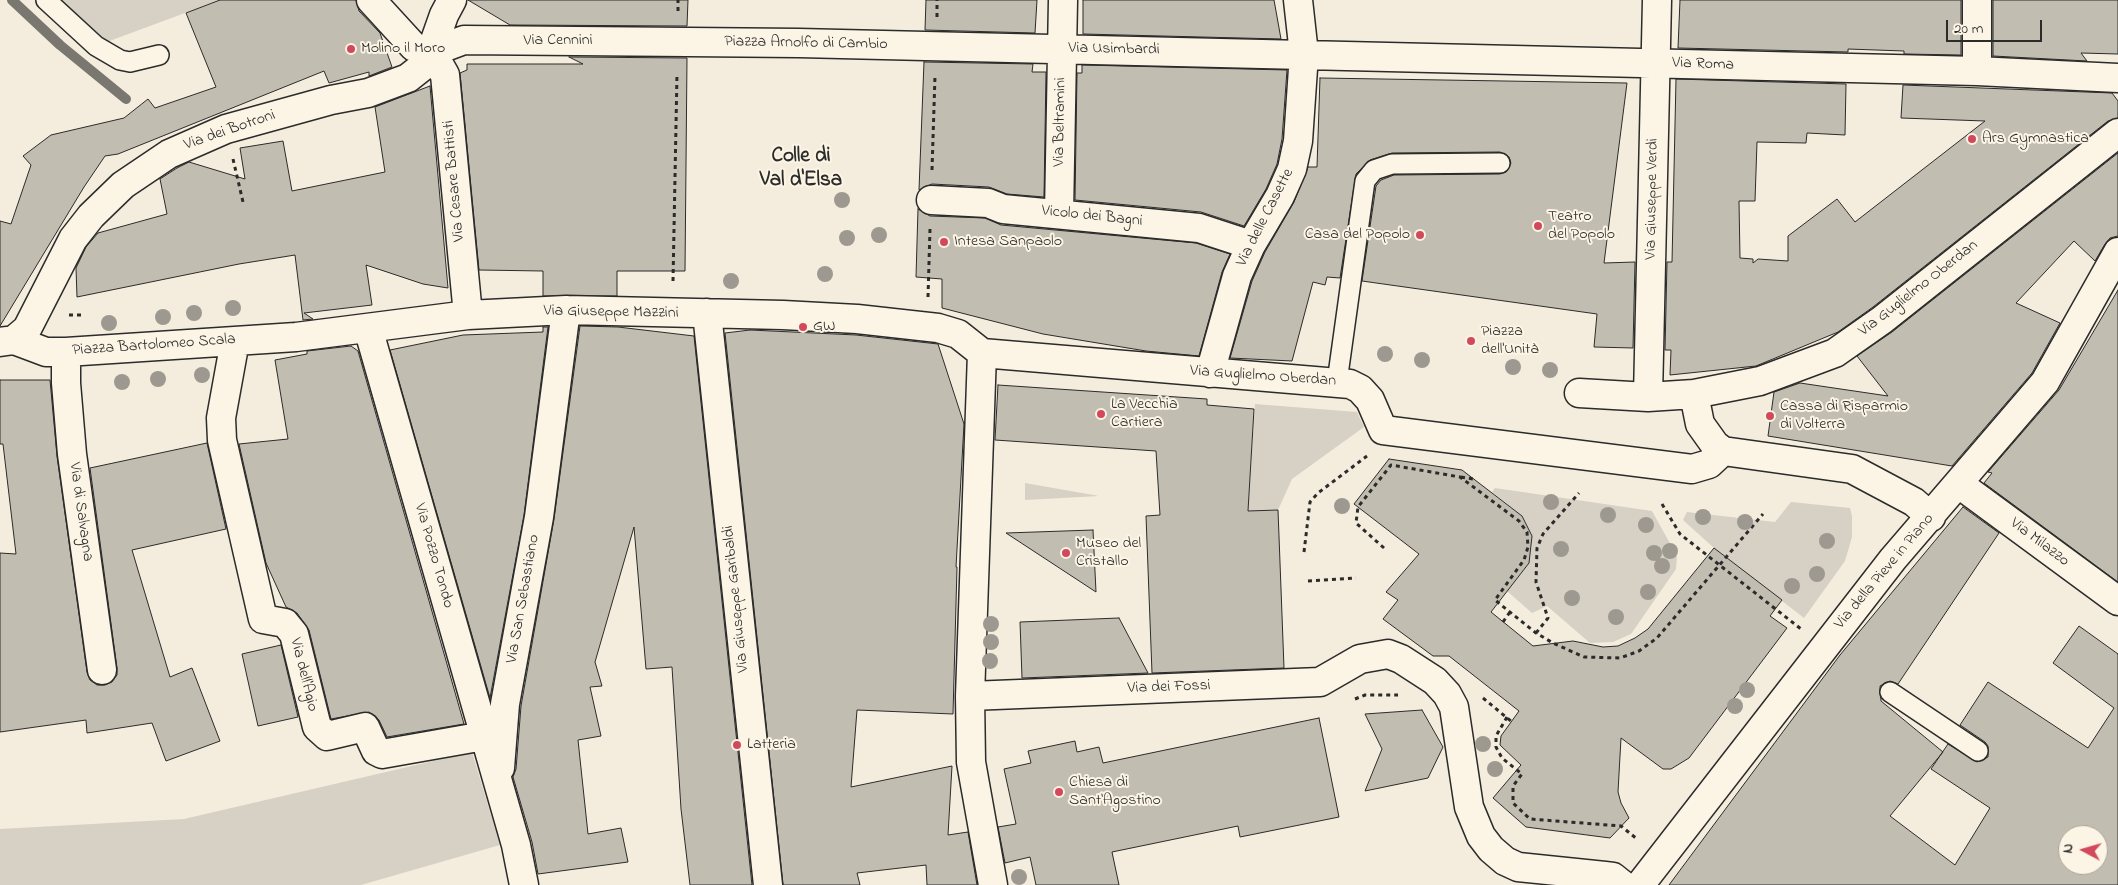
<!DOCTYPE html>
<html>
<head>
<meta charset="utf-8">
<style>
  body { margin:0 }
  #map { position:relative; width:2118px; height:885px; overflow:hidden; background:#f4edde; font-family:"Indie Flower",sans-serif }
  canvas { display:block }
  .north { position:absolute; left:2058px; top:825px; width:50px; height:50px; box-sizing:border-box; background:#fcf5e5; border:1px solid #a8a49b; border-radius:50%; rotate:276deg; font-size:14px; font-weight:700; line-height:20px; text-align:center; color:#2b2b2b }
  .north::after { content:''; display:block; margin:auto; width:18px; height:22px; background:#d1495b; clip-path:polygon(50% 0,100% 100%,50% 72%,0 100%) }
  .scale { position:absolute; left:1946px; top:20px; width:96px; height:22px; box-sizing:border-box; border:2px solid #2b2b2b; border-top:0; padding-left:6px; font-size:15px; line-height:18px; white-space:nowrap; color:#2b2b2b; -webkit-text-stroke:4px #fcf5e5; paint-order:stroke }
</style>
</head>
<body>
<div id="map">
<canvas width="2118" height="885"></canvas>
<div class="north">N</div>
<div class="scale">20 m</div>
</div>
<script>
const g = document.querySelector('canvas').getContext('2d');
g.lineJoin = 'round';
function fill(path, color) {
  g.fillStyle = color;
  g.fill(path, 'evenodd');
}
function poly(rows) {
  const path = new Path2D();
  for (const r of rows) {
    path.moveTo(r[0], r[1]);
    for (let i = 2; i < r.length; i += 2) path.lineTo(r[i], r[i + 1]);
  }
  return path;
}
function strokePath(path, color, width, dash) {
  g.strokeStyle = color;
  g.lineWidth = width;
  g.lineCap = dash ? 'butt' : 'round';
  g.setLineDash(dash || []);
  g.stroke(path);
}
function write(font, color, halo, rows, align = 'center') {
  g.font = font + ' "Indie Flower",sans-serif';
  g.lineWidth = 4;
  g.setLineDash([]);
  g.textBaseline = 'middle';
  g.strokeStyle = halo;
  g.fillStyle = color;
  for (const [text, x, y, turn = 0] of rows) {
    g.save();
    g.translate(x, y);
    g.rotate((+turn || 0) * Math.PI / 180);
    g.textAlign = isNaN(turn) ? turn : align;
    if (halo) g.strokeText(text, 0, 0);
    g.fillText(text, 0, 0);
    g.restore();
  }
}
fill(poly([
  [46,0,220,0,96,46],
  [1255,404,1357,412,1364,427,1292,479,1278,510,1248,511],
  [1025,483,1099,496,1025,500],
  [1495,488,1652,511,1677,556,1676,569,1631,634,1613,642,1590,643,1547,606,1532,613,1507,591,1529,563,1532,536,1522,516,1492,492],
  [1791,502,1850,508,1852,516,1852,537,1845,561,1804,618,1714,548,1683,520,1687,512,1775,522],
  [472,752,500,845,361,885,0,885,0,829,184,819]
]), '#d6d1c4');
strokePath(poly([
  [12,0,60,45,126,99]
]), '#7a7771', 10);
const building = poly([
  [220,0,356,0,359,11,380,33,392,67,369,76,369,72,329,83,324,71,118,154,105,156,84,187,0,326,0,221,11,224,31,165,23,156,51,135,124,118,148,99,155,108,216,87,186,13,220,0],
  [468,0,688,0,687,26,510,25,468,0],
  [926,0,1037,0,1035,33,925,30,926,0],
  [1083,0,1274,0,1281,39,1083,34,1083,0],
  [1680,0,1961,0,1961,55,1904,54,1904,51,1848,49,1848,52,1678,48,1680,0],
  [1993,0,2118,0,2118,54,2081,53,2087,61,1993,56,1993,0],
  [569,57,687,58,685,271,617,271,617,296,543,296,543,271,479,270,460,73,467,70,467,64,583,64,569,57],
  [924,62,1033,64,1032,72,1046,72,1044,197,1007,194,989,187,932,184,919,190,924,62],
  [1082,65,1287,70,1282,139,1277,164,1266,189,1244,226,1201,212,1075,200,1077,73,1082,73,1082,65],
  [1320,78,1627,83,1604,263,1635,262,1633,348,1594,347,1597,314,1362,281,1376,186,1381,180,1394,175,1500,174,1506,172,1511,163,1509,157,1500,152,1392,153,1370,160,1356,174,1340,278,1327,277,1325,285,1313,282,1292,361,1230,358,1252,281,1265,252,1294,202,1308,167,1317,167,1320,78],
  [1676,79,1846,84,1845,135,1807,133,1806,143,1757,142,1755,201,1739,201,1740,258,1753,259,1753,263,1758,259,1788,261,1788,236,1837,199,1855,222,1985,121,1901,118,1903,85,2112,93,2118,101,2118,118,2108,121,1873,307,1838,332,1756,366,1670,375,1671,350,1665,350,1667,262,1672,262,1676,79],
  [430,86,448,288,423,284,366,265,372,305,304,313,313,319,303,320,295,255,239,264,77,297,76,268,86,247,98,233,167,214,160,179,177,168,189,162,245,179,240,148,283,141,292,191,385,172,375,107,430,86],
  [2118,153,2118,236,2110,238,2105,244,2095,261,2074,241,2016,303,2060,323,2032,373,1952,466,1768,436,1774,392,1800,383,1888,396,1857,356,1892,332,2118,153],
  [918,209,930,216,985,218,1001,225,1196,243,1230,254,1222,272,1199,356,1146,351,1043,334,942,308,942,279,916,277,918,209],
  [2118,290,2118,582,1984,483,1992,473,1988,472,2059,390,2118,290],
  [580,326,618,327,694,336,752,885,690,885,681,809,672,667,646,669,634,527,595,662,602,686,590,687,601,736,578,740,588,834,621,828,628,862,538,874,532,842,513,777,516,769,521,706,554,519,580,326],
  [543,327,548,327,524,515,490,698,390,350,463,335,543,332,543,327],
  [750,330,856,335,938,344,964,424,956,567,957,567,953,714,857,710,851,787,952,766,948,835,968,832,977,885,927,885,926,865,857,873,860,885,783,885,725,333,750,330],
  [351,346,358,351,464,724,387,737,379,720,369,712,331,719,309,630,297,613,286,607,266,563,239,444,288,439,275,360,307,354,307,351,351,346],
  [0,380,50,380,57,456,87,672,90,680,97,685,105,685,112,682,117,675,117,668,90,468,207,443,226,529,132,550,170,677,192,668,220,741,166,761,152,723,87,733,86,720,0,732,0,553,16,554,3,444,0,444,0,380],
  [998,385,1207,399,1207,405,1254,409,1248,511,1278,510,1284,668,1152,673,1146,516,1160,515,1156,451,995,440,998,385],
  [1389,459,1462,470,1522,516,1532,536,1529,563,1491,612,1533,646,1573,641,1603,647,1618,646,1635,638,1648,629,1714,548,1782,600,1770,616,1787,628,1689,758,1671,769,1663,769,1621,738,1618,792,1621,803,1629,818,1610,838,1526,827,1493,798,1521,765,1500,745,1501,736,1519,711,1449,656,1433,656,1383,619,1398,600,1386,592,1419,554,1354,504,1389,459],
  [1963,507,1999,533,1898,684,1890,681,1880,686,1881,701,1943,752,1890,816,1955,865,1990,808,1931,769,1948,744,1977,762,1988,757,1988,746,1985,742,1960,725,1988,682,2088,748,2114,708,2053,663,2079,626,2118,654,2118,885,1669,885,1840,655,1963,507],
  [2068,835,2098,835,2098,865,2068,865,2068,835],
  [1093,530,1096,592,1006,533,1093,530],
  [1119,618,1148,673,1022,678,1020,622,1119,618],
  [281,645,298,717,258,726,242,654,281,645],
  [1422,710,1443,747,1428,778,1365,791,1382,749,1365,714,1422,710],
  [1319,718,1339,817,1240,837,1238,826,1112,852,1119,885,1036,885,1030,857,1005,863,998,827,1016,824,1004,769,1031,763,1028,751,1075,741,1077,752,1099,747,1103,763,1319,718]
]);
fill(building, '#c2bdb1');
strokePath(building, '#2b2b2b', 1);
const lane = poly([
  [46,0,96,46,120,60,130,62,159,55],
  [1337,382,1365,181,1374,170,1392,164,1500,163],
  [1890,692,1978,751]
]);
const street = poly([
  [371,0,414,47,432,52],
  [1977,0,1977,71],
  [432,52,464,40,799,43,1977,71,2118,78],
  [432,52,445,75,468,315],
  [931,200,988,203,1003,209,1199,228,1251,245],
  [1059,214,1063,0],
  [707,313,768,885],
  [368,328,516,845,524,885],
  [14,340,46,352,66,352,296,337,468,315,566,310,783,315,857,319,938,328,958,334,982,353,1350,384,1360,389,1370,400,1383,430,1692,469,1709,464,1723,451],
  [235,341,221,418,222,440,263,619,285,623,294,634,317,727,327,736,365,727,376,751,382,754,484,736],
  [0,342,14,340,27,329,73,239,91,216,123,185,169,154,226,129,331,100,368,93,408,78,427,63,444,15,452,0],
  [66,352,66,383,72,454,102,670],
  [982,353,970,696,971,762,993,885],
  [1210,373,1237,276,1251,245,1280,196,1292,169,1298,141,1304,54,1298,0],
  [1579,393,1648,397,1694,394,1760,381,1835,353,1882,320,2118,133],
  [1694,394,1700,424,1715,445,1723,451,1852,469,1914,502,1931,517],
  [1648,397,1657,0],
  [1959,484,2118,601],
  [970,696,1320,682,1360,659,1388,654,1401,659,1435,681,1447,694,1454,707,1469,807,1481,836,1491,849,1505,861,1518,867,1605,876,1613,877,1623,885],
  [500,768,505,704,539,517,566,310],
  [1640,885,1893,559,2045,382,2118,252]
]);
strokePath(lane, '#2b2b2b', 22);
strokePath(street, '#2b2b2b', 31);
strokePath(poly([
  [678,11,678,0],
  [937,17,937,0],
  [233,159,243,202],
  [932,170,935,76],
  [673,281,677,73],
  [928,297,930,229],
  [69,315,81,315],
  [1461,477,1473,479],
  [1662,504,1680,534,1801,629],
  [1384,548,1356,523,1358,507,1391,465,1460,477,1519,521,1527,532,1528,547,1524,560,1495,600,1536,633,1553,643,1584,657,1620,658,1639,651,1657,638,1763,514],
  [1304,552,1310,502,1318,493,1367,456],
  [1308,581,1356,578],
  [1503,622,1510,612],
  [1536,633,1548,618,1536,582,1537,548,1543,534,1579,493],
  [1483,698,1512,722],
  [1355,699,1365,695,1398,695],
  [1507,717,1496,736,1496,747,1502,758,1522,774,1513,786,1513,803,1530,819,1621,826,1637,839]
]), '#2b2b2b', 3, [4, 4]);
strokePath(lane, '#fcf5e5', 19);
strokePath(street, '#fcf5e5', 28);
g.fillStyle = '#9d9990';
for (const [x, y] of [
  [842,200],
  [879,235],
  [847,238],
  [825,274],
  [731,281],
  [233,308],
  [194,313],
  [163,317],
  [109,323],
  [1385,354],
  [1422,360],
  [1513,367],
  [1550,370],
  [202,375],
  [158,379],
  [122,382],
  [1551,502],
  [1342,506],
  [1608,515],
  [1703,517],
  [1745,522],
  [1646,525],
  [1827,541],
  [1561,549],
  [1670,551],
  [1654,553],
  [1662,566],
  [1817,574],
  [1792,586],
  [1648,592],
  [1572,598],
  [1616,617],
  [991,624],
  [991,642],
  [990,661],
  [1747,690],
  [1735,706],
  [1483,744],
  [1495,769],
  [1019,877]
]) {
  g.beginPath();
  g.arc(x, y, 8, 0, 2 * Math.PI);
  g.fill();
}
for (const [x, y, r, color] of [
  [351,49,5,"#d1495b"],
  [1972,139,5,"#d1495b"],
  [1538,226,5,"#d1495b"],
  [1420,235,5,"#d1495b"],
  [944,242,5,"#d1495b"],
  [803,327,5,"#d1495b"],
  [1471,341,5,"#d1495b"],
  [1101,414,5,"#d1495b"],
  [1770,416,5,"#d1495b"],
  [1066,553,5,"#d1495b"],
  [737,745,5,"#d1495b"],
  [1059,792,5,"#d1495b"]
]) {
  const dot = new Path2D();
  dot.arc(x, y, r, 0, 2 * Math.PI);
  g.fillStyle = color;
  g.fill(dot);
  strokePath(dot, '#fcf5e5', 2);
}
write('16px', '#2b2b2b', '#fcf5e5', [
  ["Via Cennini",558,41],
  ["Piazza Arnolfo di Cambio",806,44,1],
  ["Via Usimbardi",1114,50,1],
  ["Via Roma",1703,65,2],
  ["Via Beltramini",1061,122,-89],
  ["Via dei Botroni",230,131,-19],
  ["Via Cesare Battisti",455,181,-95],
  ["Via Giuseppe Verdi",1653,199,-89],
  ["Vicolo dei Bagni",1092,217,6],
  ["Via delle Casette",1266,218,-63],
  ["Via Guglielmo Oberdan",1919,289,-38],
  ["Via Giuseppe Mazzini",611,313,1],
  ["Piazza Bartolomeo Scala",154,346,-4],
  ["Via Guglielmo Oberdan",1263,377,4],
  ["Via di Salvagna",80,512,82],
  ["Via Milazzo",2039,543,37],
  ["Via Pozzo Tondo",433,556,74],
  ["Via della Pieve in Piano",1885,572,-50],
  ["Via San Sebastiano",524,599,-80],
  ["Via Giuseppe Garibaldi",737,599,-96],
  ["Via dell'Agio",303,675,76],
  ["Via dei Fossi",1169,688,-2]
]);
write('16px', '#2b2b2b', '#fcf5e5', [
  ["Molino il Moro",361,49],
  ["Ars Gymnastica",1982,139],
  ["Teatro",1548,217],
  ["del Popolo",1548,235],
  ["Casa del Popolo",1410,235,"right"],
  ["Intesa Sanpaolo",954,242],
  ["GW",813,327],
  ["Piazza",1481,332],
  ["dell'Unità",1481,350],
  ["La Vecchia",1111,405],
  ["Cartiera",1111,423],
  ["Cassa di Risparmio",1780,407],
  ["di Volterra",1780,425],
  ["Museo del",1076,544],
  ["Cristallo",1076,562],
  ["Latteria",747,745],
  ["Chiesa di",1069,783],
  ["Sant'Agostino",1069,801]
], 'left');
write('bold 21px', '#2b2b2b', '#fcf5e5', [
  ["Colle di",801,158],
  ["Val d'Elsa",801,182]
]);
</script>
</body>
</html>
